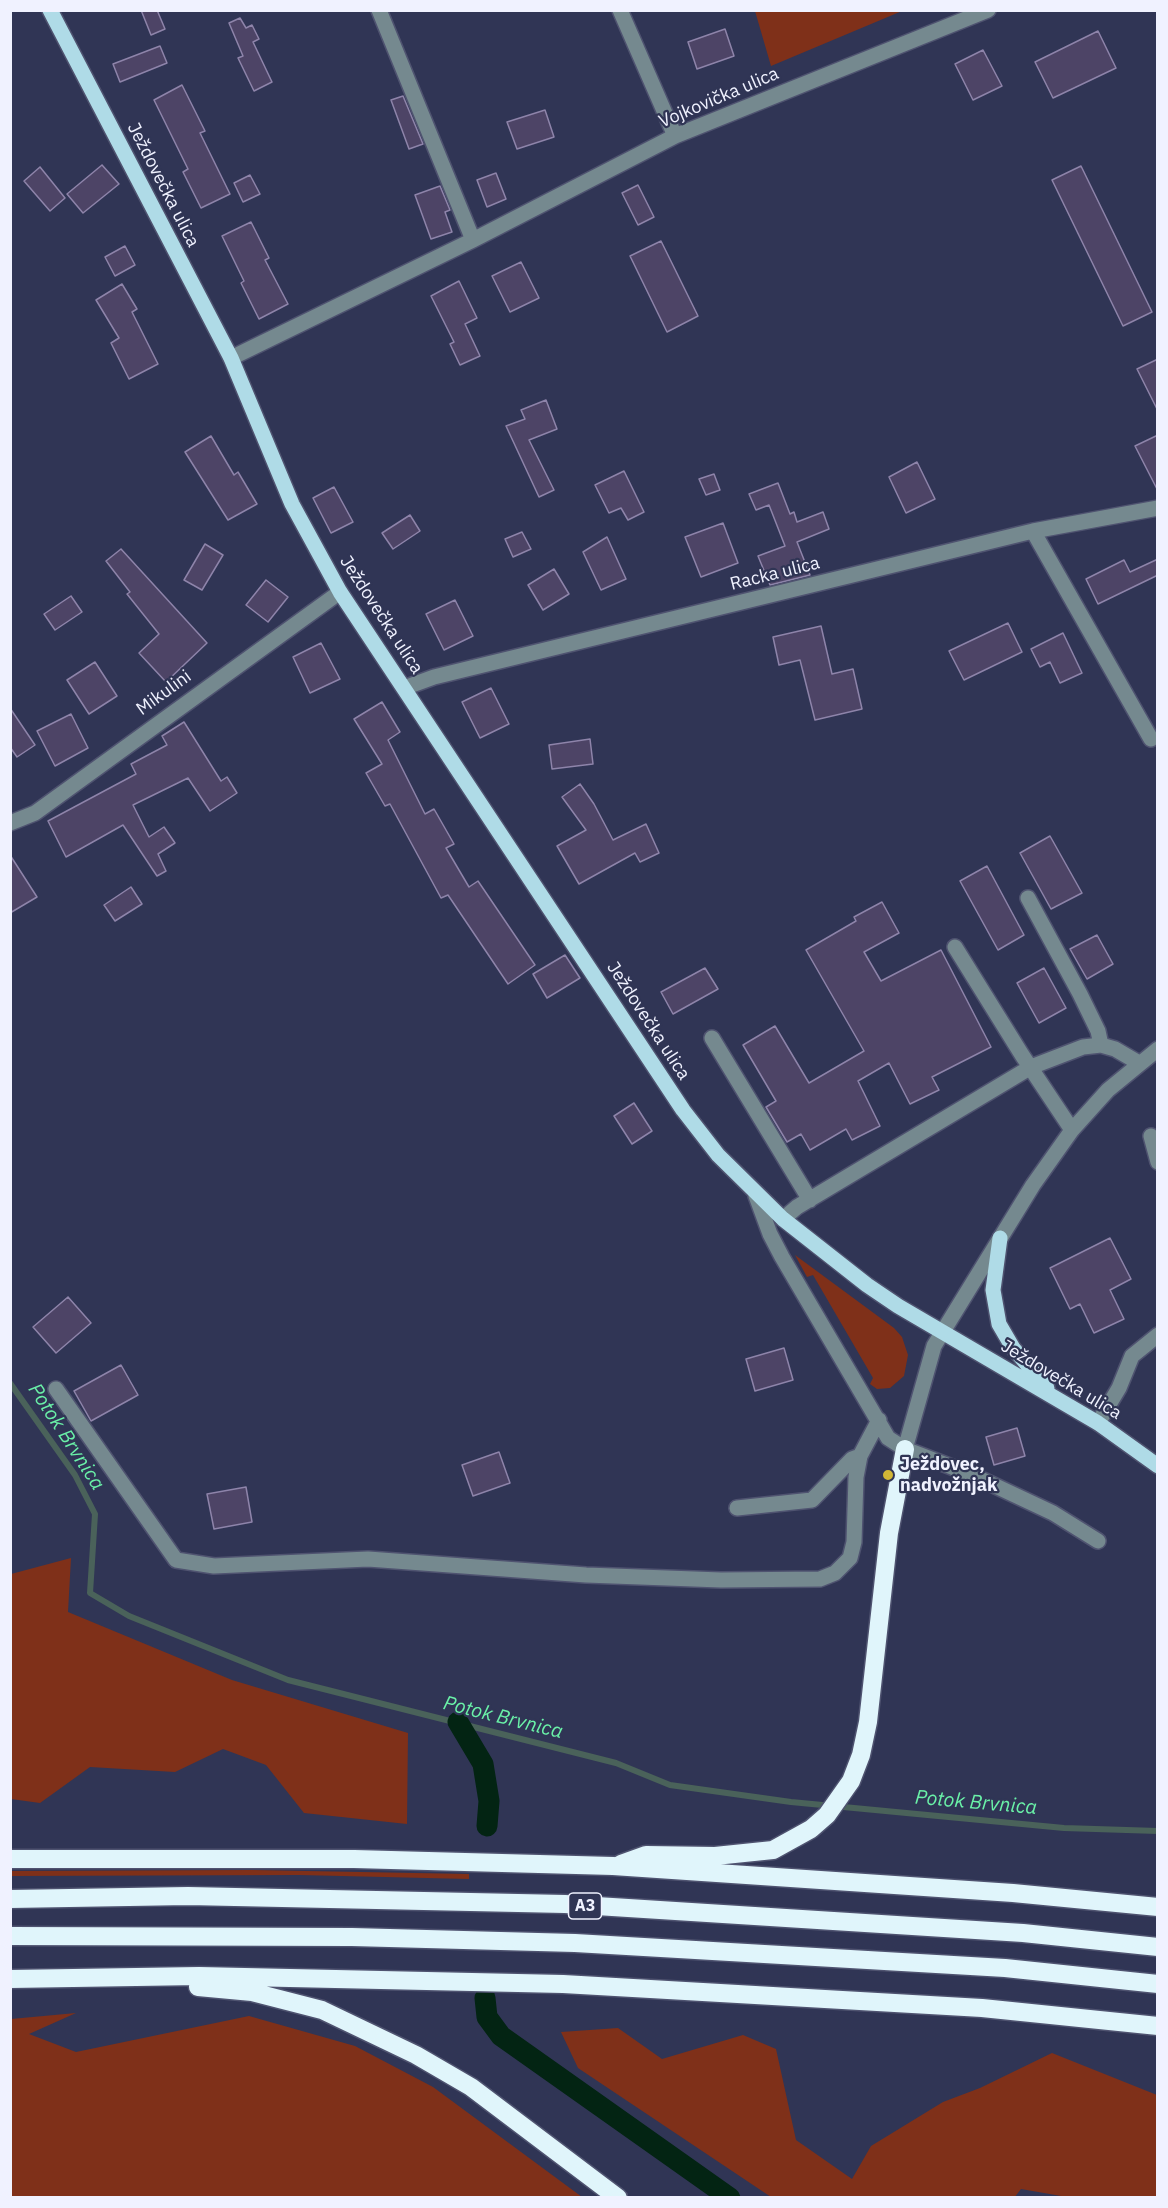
<!DOCTYPE html>
<html>
<head>
<meta charset="utf-8">
<style>
  body { margin:0 }
  #map { position:relative; width:1168px; height:2208px; overflow:hidden; background:#303555; font-family:"IBM Plex Sans",sans-serif }
  canvas { display:block }
  .frame { position:absolute; inset:0; border:12px solid #f0f2ff; pointer-events:none }
</style>
</head>
<body>
<div id="map">
<canvas width="1168" height="2208"></canvas>
<div class="frame"></div>
</div>
<script>
const g = document.querySelector('canvas').getContext('2d');
g.lineJoin = 'round';
function fill(path, color) {
  g.fillStyle = color;
  g.fill(path, 'evenodd');
}
function poly(rows) {
  const path = new Path2D();
  for (const r of rows) {
    path.moveTo(r[0], r[1]);
    for (let i = 2; i < r.length; i += 2) path.lineTo(r[i], r[i + 1]);
  }
  return path;
}
function strokePath(path, color, width, dash) {
  g.strokeStyle = color;
  g.lineWidth = width;
  g.lineCap = dash ? 'butt' : 'round';
  g.setLineDash(dash || []);
  g.stroke(path);
}
function write(font, color, halo, rows, align = 'center') {
  g.font = font + ' "IBM Plex Sans",sans-serif';
  g.lineWidth = 4.5;
  g.setLineDash([]);
  g.textBaseline = 'middle';
  g.strokeStyle = halo;
  g.fillStyle = color;
  for (const [text, x, y, turn = 0] of rows) {
    g.save();
    g.translate(x, y);
    g.rotate((+turn || 0) * Math.PI / 180);
    g.textAlign = isNaN(turn) ? turn : align;
    if (halo) g.strokeText(text, 0, 0);
    g.fillText(text, 0, 0);
    g.restore();
  }
}
fill(poly([
  [755,11,755,10,902,11,771,66],
  [795,1255,894,1328,902,1337,908,1355,904,1376,890,1388,877,1389,870,1384,873,1378,813,1275,807,1277],
  [71,1558,68,1612,232,1680,408,1733,407,1824,304,1813,266,1765,223,1749,175,1772,90,1767,40,1803,11,1799,11,1574],
  [252,1870,469,1874,469,1879,299,1875,10,1876,11,1871],
  [76,2013,29,2034,76,2052,249,2016,355,2046,433,2087,582,2197,11,2197,11,2019],
  [618,2028,662,2059,743,2035,776,2049,796,2140,852,2179,871,2146,943,2102,980,2088,1052,2053,1157,2095,1157,2197,1067,2197,1021,2189,1014,2198,771,2197,578,2068,561,2032]
]), '#7f3019');
strokePath(poly([
  [10,1383,75,1475,95,1514,90,1593,129,1616,288,1680,616,1763,670,1785,791,1802,1064,1828,1158,1831]
]), '#4a625a', 6);
strokePath(poly([
  [458,1722,483,1764,489,1801,487,1826],
  [485,1998,487,2017,501,2036,730,2198]
]), '#032413', 21);
const building = poly([
  [141,10,157,10,165,29,151,35,141,10],
  [240,18,246,28,252,25,259,39,253,42,272,82,254,91,238,58,243,56,229,23,240,18],
  [725,29,734,56,697,69,688,42,725,29],
  [1098,31,1116,68,1053,98,1035,62,1098,31],
  [160,46,167,63,120,82,113,64,160,46],
  [983,50,1002,86,973,100,955,64,983,50],
  [182,85,205,131,200,133,230,194,201,208,183,172,188,169,154,100,182,85],
  [403,96,423,144,409,149,391,100,403,96],
  [545,110,554,137,517,149,507,122,545,110],
  [102,165,119,184,83,213,67,194,102,165],
  [1081,166,1152,312,1123,326,1052,180,1081,166],
  [40,167,65,198,50,211,24,181,40,167],
  [496,173,506,199,487,207,477,180,496,173],
  [250,175,260,194,243,202,234,183,250,175],
  [638,185,654,217,638,225,622,193,638,185],
  [440,186,450,210,445,212,452,232,431,239,415,195,440,186],
  [251,222,269,258,265,260,288,304,259,319,241,283,244,281,222,236,251,222],
  [661,241,698,316,667,332,630,256,661,241],
  [125,246,135,265,115,276,105,257,125,246],
  [521,262,539,298,510,312,492,276,521,262],
  [459,281,477,318,465,324,480,356,460,365,450,344,454,342,431,296,459,281],
  [122,284,137,309,132,312,158,364,129,379,111,343,119,338,96,300,122,284],
  [1158,359,1158,411,1137,369,1158,359],
  [546,400,557,429,529,440,554,490,539,497,506,426,525,419,521,410,546,400],
  [1158,435,1158,491,1135,446,1158,435],
  [211,436,234,475,238,472,257,504,228,520,185,452,211,436],
  [917,462,935,499,906,513,889,477,917,462],
  [624,471,644,512,628,520,621,508,609,513,595,485,624,471],
  [714,474,720,490,706,495,699,479,714,474],
  [778,483,790,514,794,512,797,522,823,512,829,529,797,542,810,575,770,585,758,556,785,546,769,505,756,510,749,494,778,483],
  [334,487,353,522,331,533,313,498,334,487],
  [410,515,420,531,393,549,382,533,410,515],
  [723,523,738,563,701,577,685,537,723,523],
  [522,532,531,549,513,557,505,539,522,532],
  [607,537,626,579,601,590,583,552,607,537],
  [205,544,223,555,202,590,184,580,205,544],
  [121,549,207,643,166,682,139,653,159,634,127,594,130,592,106,561,121,549],
  [1158,559,1158,575,1098,604,1086,579,1124,560,1130,572,1158,559],
  [554,569,569,594,543,610,528,585,554,569],
  [266,580,288,597,268,622,246,605,266,580],
  [71,596,82,612,55,630,44,614,71,596],
  [455,600,473,636,444,650,426,614,455,600],
  [1008,623,1022,652,964,680,949,651,1008,623],
  [821,626,832,674,853,669,862,709,815,720,800,660,779,665,773,637,821,626],
  [1063,633,1082,673,1060,683,1050,662,1040,667,1031,649,1063,633],
  [321,643,340,679,310,693,293,657,321,643],
  [95,662,117,696,89,714,67,680,95,662],
  [491,688,509,724,480,738,462,702,491,688],
  [382,702,400,732,388,740,425,814,434,809,454,844,446,848,469,887,478,881,535,965,508,984,448,895,441,898,390,804,385,806,366,773,382,764,354,719,382,702],
  [10,708,35,745,17,757,10,747,10,708],
  [71,714,88,748,55,766,37,731,71,714],
  [184,722,221,781,227,777,237,793,210,811,188,778,133,805,149,837,164,827,175,843,158,854,166,871,157,876,123,825,66,857,48,821,136,774,131,764,167,745,162,736,184,722],
  [590,739,593,764,552,769,549,745,590,739],
  [580,784,594,804,613,840,646,824,659,853,640,862,635,853,579,884,557,846,586,830,562,797,580,784],
  [1050,836,1082,893,1051,909,1020,853,1050,836],
  [10,855,37,897,10,913,10,855],
  [987,866,1024,935,998,950,960,881,987,866],
  [131,887,142,904,115,921,104,905,131,887],
  [882,902,899,933,864,952,881,981,941,950,991,1047,932,1077,939,1090,910,1104,889,1063,858,1081,880,1126,852,1140,846,1129,810,1150,801,1134,787,1142,766,1107,776,1101,743,1045,775,1026,809,1083,864,1051,806,950,856,921,854,917,882,902],
  [1097,935,1113,964,1087,979,1070,949,1097,935],
  [565,955,580,978,547,998,533,974,565,955],
  [705,968,718,989,673,1014,661,992,705,968],
  [1044,968,1066,1008,1039,1023,1017,983,1044,968],
  [634,1103,652,1131,632,1144,614,1116,634,1103],
  [1110,1238,1131,1279,1110,1290,1124,1319,1094,1333,1080,1304,1070,1309,1050,1268,1110,1238],
  [68,1297,91,1323,56,1353,33,1327,68,1297],
  [784,1348,793,1380,755,1391,746,1359,784,1348],
  [121,1365,138,1395,91,1421,74,1391,121,1365],
  [1017,1428,1025,1456,994,1465,986,1437,1017,1428],
  [499,1452,510,1483,473,1496,462,1465,499,1452],
  [246,1487,252,1522,214,1529,207,1494,246,1487]
]);
fill(building, '#4d4466');
strokePath(building, '#8e84aa', 1.5);
const minor = poly([
  [379,10,473,240],
  [620,10,675,136],
  [231,358,473,240,675,136,988,10],
  [1033,531,1151,739],
  [404,688,434,677,1033,531,1158,508],
  [10,823,35,813,340,592],
  [1028,898,1080,994,1098,1031,1101,1045],
  [955,947,1022,1055,1072,1130],
  [712,1038,810,1200],
  [1151,1136,1158,1162],
  [756,1196,770,1234,782,1257,888,1438,905,1449,970,1474,1053,1513,1098,1541],
  [783,1219,797,1207,1031,1067,1083,1047,1101,1045,1115,1049,1139,1063],
  [56,1389,176,1560,214,1566,368,1559,586,1575,721,1580,820,1579,835,1573,850,1558,854,1542,856,1477,860,1456,879,1420],
  [1098,1423,1119,1388,1132,1356,1158,1335],
  [905,1449,934,1346,1033,1185,1072,1130,1108,1090,1158,1049],
  [737,1508,812,1500,852,1459,860,1456]
]);
const major = poly([
  [50,10,231,358,292,504,340,592,683,1110,718,1155,783,1219,867,1285,898,1306,1098,1423,1158,1466],
  [1000,1238,993,1290,999,1324,1013,1348,1047,1388]
]);
const highway = poly([
  [10,1859,354,1859,613,1866,1013,1893,1158,1907],
  [621,1864,646,1855,715,1856,773,1850,811,1829,827,1815,851,1781,861,1755,868,1722,889,1533,905,1449],
  [10,1899,188,1896,565,1904,1023,1933,1158,1947],
  [10,1936,352,1937,575,1943,1005,1968,1158,1984],
  [10,1979,199,1976,563,1984,982,2008,1158,2026],
  [198,1987,252,1992,322,2010,416,2055,471,2087,618,2198]
]);
strokePath(minor, '#4f5370', 18);
strokePath(major, '#4f5370', 18);
strokePath(highway, '#4f5370', 21);
strokePath(minor, '#75898f', 15);
strokePath(major, '#afdbe7', 15);
strokePath(highway, '#e0f5fb', 18);
for (const [x, y, r, color] of [
  [888,1475,6,"#d2b736"]
]) {
  const dot = new Path2D();
  dot.arc(x, y, r, 0, 2 * Math.PI);
  g.fillStyle = color;
  g.fill(dot);
  strokePath(dot, '#303555', 2);
}
for (const [x, y, w] of [
  [585,1906,33]
]) {
  const box = new Path2D();
  box.roundRect(x - w / 2, y - 13, w, 26, 4.5);
  g.fillStyle = '#303555';
  g.fill(box);
  strokePath(box, '#f0f2ff', 1.5);
}
write('bold 16px', '#f0f2ff', null, [
  ["A3",585,1906]
]);
write('18px', '#f0f2ff', '#303555', [
  ["Vojkovička ulica",719,98,-23],
  ["Ježdovečka ulica",163,185,63],
  ["Racka ulica",775,574,-14],
  ["Ježdovečka ulica",381,615,57],
  ["Mikulini",164,693,-36],
  ["Ježdovečka ulica",648,1021,57],
  ["Ježdovečka ulica",1061,1380,31]
]);
write('bold 18px', '#f0f2ff', '#303555', [
  ["Ježdovec,",900,1465],
  ["nadvožnjak",900,1486]
], 'left');
write('italic 20px', '#6af1a8', '#303555', [
  ["Potok Brvnica",66,1437,57],
  ["Potok Brvnica",503,1718,14],
  ["Potok Brvnica",976,1803,5]
]);
</script>
</body>
</html>
